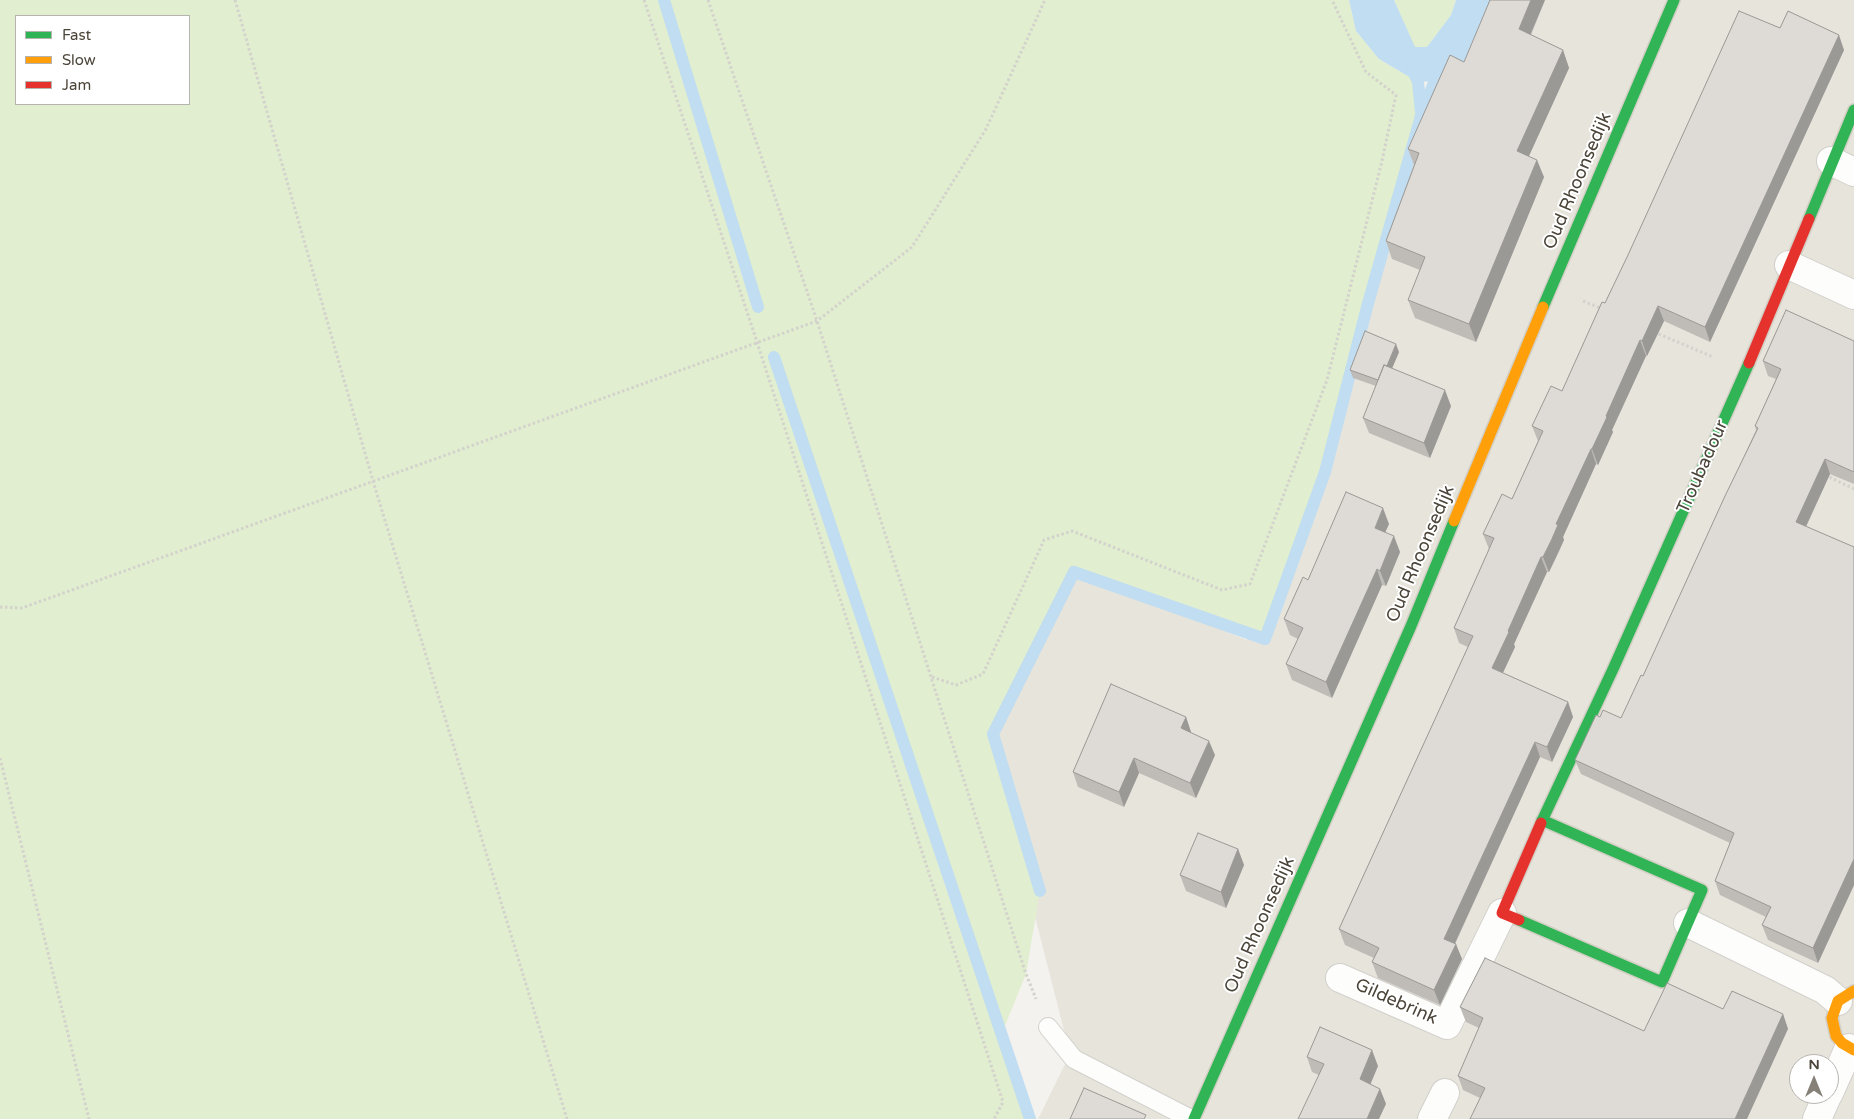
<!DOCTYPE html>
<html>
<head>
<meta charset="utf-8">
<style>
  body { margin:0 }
  #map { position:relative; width:1854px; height:1119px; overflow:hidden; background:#f4f2ee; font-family:"Varela Round",sans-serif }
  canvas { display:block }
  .legend { position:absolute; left:15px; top:15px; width:175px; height:90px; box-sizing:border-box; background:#fff; border:1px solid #b7b4b0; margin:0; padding:6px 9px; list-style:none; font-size:15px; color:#4b4439 }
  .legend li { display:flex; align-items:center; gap:10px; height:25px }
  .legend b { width:25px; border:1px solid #b7b4b0 }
  .north { position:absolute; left:1789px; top:1054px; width:50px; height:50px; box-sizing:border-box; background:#fff; border:1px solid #b7b4b0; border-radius:50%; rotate:0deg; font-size:14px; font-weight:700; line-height:20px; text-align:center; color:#4b4439 }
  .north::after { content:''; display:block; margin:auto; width:18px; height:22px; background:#868178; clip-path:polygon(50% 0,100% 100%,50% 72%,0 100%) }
</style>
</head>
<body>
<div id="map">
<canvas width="1854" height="1119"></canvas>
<ul class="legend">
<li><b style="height:6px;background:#30b455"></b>Fast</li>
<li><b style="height:6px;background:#ff9f0a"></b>Slow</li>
<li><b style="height:6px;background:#e5322d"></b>Jam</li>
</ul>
<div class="north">N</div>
</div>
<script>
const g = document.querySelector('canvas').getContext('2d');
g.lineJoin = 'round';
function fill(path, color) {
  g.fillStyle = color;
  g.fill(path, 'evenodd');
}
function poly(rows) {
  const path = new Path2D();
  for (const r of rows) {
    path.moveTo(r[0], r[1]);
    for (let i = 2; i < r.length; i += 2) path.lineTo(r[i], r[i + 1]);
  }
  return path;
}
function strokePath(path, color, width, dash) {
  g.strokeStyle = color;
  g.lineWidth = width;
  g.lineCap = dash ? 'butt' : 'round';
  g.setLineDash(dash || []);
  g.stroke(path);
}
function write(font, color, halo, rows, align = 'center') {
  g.font = font + ' "Varela Round",sans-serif';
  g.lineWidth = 4;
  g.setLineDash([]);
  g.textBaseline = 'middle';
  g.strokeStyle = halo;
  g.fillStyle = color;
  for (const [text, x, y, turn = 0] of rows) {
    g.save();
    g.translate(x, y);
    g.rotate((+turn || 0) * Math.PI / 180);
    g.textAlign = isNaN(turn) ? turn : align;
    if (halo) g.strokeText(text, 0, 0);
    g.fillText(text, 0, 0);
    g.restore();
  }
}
fill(poly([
  [1465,0,1854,0,1854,1119,1038,1119,1070,1054,989,736,1067,568,1247,640],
  [1799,1064,1829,1064,1829,1094,1799,1094]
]), '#e7e4dc');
fill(poly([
  [0,0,1349,0,1356,31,1379,59,1418,82,1421,116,1367,307,1325,472,1265,639,1074,573,993,734,1040,891,1026,974,1002,1033,1030,1119,0,1119],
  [16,16,189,16,189,104,16,104],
  [1394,0,1456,0,1451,15,1427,47,1414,47]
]), '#e1eecf');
fill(poly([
  [1349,0,1394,0,1415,47,1427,47,1451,15,1456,0,1498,0,1473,52,1451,77,1435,81,1418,82,1379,59,1356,31]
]), '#c0ddf1');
strokePath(poly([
  [664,0,758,307],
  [1411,66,1418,82,1421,112],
  [774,357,1030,1119],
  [1040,891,993,734,1074,572,1265,639,1325,472,1367,307,1421,116,1440,67]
]), '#c0ddf1', 12);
const lane = poly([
  [1048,1027,1074,1059,1191,1119]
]);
const street = poly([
  [1831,161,1854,172],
  [1789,265,1854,295],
  [1688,923,1825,990,1838,1001],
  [1340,978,1447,1025,1502,913],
  [1829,1093,1849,1048],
  [1432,1119,1445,1093],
  [1817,1119,1828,1094]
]);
const fast = poly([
  [1809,219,1854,110],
  [1543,307,1674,0],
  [1541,823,1614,667,1749,363],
  [1519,920,1662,982,1702,890,1542,820],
  [1194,1119,1411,626,1454,521]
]);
const slow = poly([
  [1454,521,1543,307],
  [1854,991,1838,1001,1832,1018,1836,1036,1842,1043,1854,1050]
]);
const jam = poly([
  [1749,363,1809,219],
  [1519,920,1502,913,1541,823]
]);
strokePath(lane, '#d2d0cb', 20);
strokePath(street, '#d2d0cb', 30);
strokePath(fast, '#d3cfc5', 14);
strokePath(slow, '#d3cfc5', 14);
strokePath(jam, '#d3cfc5', 14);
strokePath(poly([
  [235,0,373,481,567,1119],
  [644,0,757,342,1003,1102,994,1119],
  [708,0,817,321,1026,974,1036,999],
  [1583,301,1603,309],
  [1654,332,1713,357],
  [1825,475,1854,489],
  [0,607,22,608,817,321,912,247,986,129,1045,0],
  [932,677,956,685,983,674,1044,540,1072,531,1222,590,1250,584,1327,380,1382,161,1396,95,1366,72,1332,0],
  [0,758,89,1119]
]), '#d3d2cc', 3, [2.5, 2.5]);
strokePath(lane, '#fdfdfc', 18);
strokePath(street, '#fdfdfc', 28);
strokePath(fast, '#30b455', 11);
strokePath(slow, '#ff9f0a', 11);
strokePath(jam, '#e5322d', 11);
fill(poly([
  [1545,0,1531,35,1563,50,1569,68,1529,156,1544,177,1476,342,1415,318,1408,300,1420,270,1392,259,1386,241,1414,165,1408,149,1464,62],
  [1780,28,1844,50,1710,342,1664,321,1647,356,1646,356,1612,430,1613,432,1598,465,1596,464,1563,537,1564,540,1557,556,1549,572,1547,572,1514,644,1515,647,1503,673,1568,702,1573,717,1552,762,1540,757,1455,944,1462,959,1440,1005,1378,978,1372,962,1374,958,1345,945,1339,929,1468,647,1459,643,1454,628,1489,549,1483,534,1512,499,1538,441,1532,426,1562,391,1605,303],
  [1854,341,1854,484,1830,474,1806,527,1854,547,1854,885,1818,963,1768,940,1762,925,1766,917,1720,895,1715,881,1730,843,1581,774,1575,760,1600,717,1621,718,1643,676,1756,430,1755,426,1776,379,1768,376,1763,361],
  [1399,352,1392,368,1451,406,1430,458,1369,433,1363,418,1376,386,1353,378,1350,370],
  [1389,524,1385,532,1400,552,1386,586,1382,585,1332,698,1292,680,1286,664,1298,639,1290,635,1284,619],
  [1186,717,1191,732,1191,733,1215,755,1196,798,1139,773,1124,807,1078,787,1073,772],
  [1238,849,1244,865,1226,908,1186,891,1180,875],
  [1460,1007,1644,1031,1723,1009,1783,1014,1788,1029,1480,1098,1463,1090,1458,1076,1479,1028,1466,1022],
  [1307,1057,1378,1066,1370,1084,1380,1089,1386,1104,1312,1072]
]), '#bfbcb8');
fill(poly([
  [1531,0,1545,0,1525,47,1519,29],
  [1839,35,1844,50,1710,342,1705,327],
  [1563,50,1569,68,1523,169,1517,151],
  [1537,160,1544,177,1476,342,1469,324],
  [1658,306,1664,321,1647,356,1642,341],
  [1640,340,1646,356,1612,430,1613,432,1598,465,1592,449,1606,416],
  [1396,344,1399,352,1383,390,1380,381],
  [1445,390,1451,406,1430,458,1424,443],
  [1591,449,1596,464,1563,537,1564,540,1549,572,1543,557,1556,524],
  [1825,459,1830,474,1801,537,1796,522],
  [1383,508,1389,524,1380,544,1375,528],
  [1394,536,1400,552,1386,586,1380,571],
  [1541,557,1547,572,1514,644,1515,647,1498,683,1492,668,1508,631],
  [1377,569,1382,585,1332,698,1326,682],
  [1568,702,1573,717,1552,762,1547,747],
  [1186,717,1191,732,1186,743,1181,728],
  [1209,741,1215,755,1196,798,1190,783],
  [1535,742,1540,757,1450,954,1444,939],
  [1134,758,1139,773,1124,807,1119,792],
  [1238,849,1244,865,1226,908,1221,892],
  [1854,859,1854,885,1818,963,1813,948],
  [1456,944,1462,959,1440,1005,1434,990],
  [1783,1014,1788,1029,1747,1119,1735,1119],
  [1372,1050,1378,1066,1366,1095,1360,1079],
  [1380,1089,1386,1104,1379,1119,1367,1119]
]), '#9b9996');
const building = poly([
  [1490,0,1531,0,1519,29,1563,50,1517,151,1537,160,1469,324,1408,300,1425,257,1386,241,1419,153,1408,149,1450,55,1464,62,1490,0],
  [1739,11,1780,28,1788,11,1839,35,1705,327,1658,306,1642,341,1640,340,1606,416,1607,417,1592,449,1591,449,1556,524,1558,525,1551,541,1543,557,1541,557,1508,631,1509,632,1492,668,1568,702,1547,747,1535,742,1444,939,1456,944,1434,990,1372,962,1379,948,1339,929,1473,636,1454,628,1494,538,1483,534,1502,494,1512,499,1543,431,1532,426,1551,386,1562,391,1602,302,1605,303,1628,255,1739,11],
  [1786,310,1854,341,1854,472,1825,459,1796,522,1854,547,1854,859,1813,948,1762,925,1771,907,1715,881,1734,833,1575,760,1596,715,1600,717,1603,710,1621,718,1641,675,1643,676,1725,496,1758,428,1755,426,1781,369,1763,361,1786,310],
  [1365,331,1396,344,1387,366,1384,365,1378,380,1350,370,1365,331],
  [1384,365,1445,390,1424,443,1363,418,1384,365],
  [1346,492,1383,508,1375,528,1394,536,1380,571,1377,569,1326,682,1286,664,1303,628,1284,619,1303,577,1308,580,1346,492],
  [1111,684,1186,717,1181,728,1209,741,1190,783,1134,758,1119,792,1073,772,1111,684],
  [1198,833,1238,849,1221,892,1180,875,1198,833],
  [1485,958,1644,1031,1667,983,1723,1009,1732,991,1783,1014,1735,1119,1470,1119,1485,1088,1458,1076,1483,1018,1460,1007,1485,958],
  [1320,1027,1372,1050,1360,1079,1380,1089,1367,1119,1298,1119,1324,1064,1307,1057,1320,1027],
  [1084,1088,1146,1115,1144,1119,1070,1119,1084,1088]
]);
fill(building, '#dedbd6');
strokePath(building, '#9b9996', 1);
write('18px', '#4b4439', '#fff', [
  ["Oud Rhoonsedijk",1578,181,-67],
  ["Troubadour",1703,467,-66],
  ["Oud Rhoonsedijk",1421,554,-67],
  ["Oud Rhoonsedijk",1260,925,-66],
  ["Gildebrink",1396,1002,24]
]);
</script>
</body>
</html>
